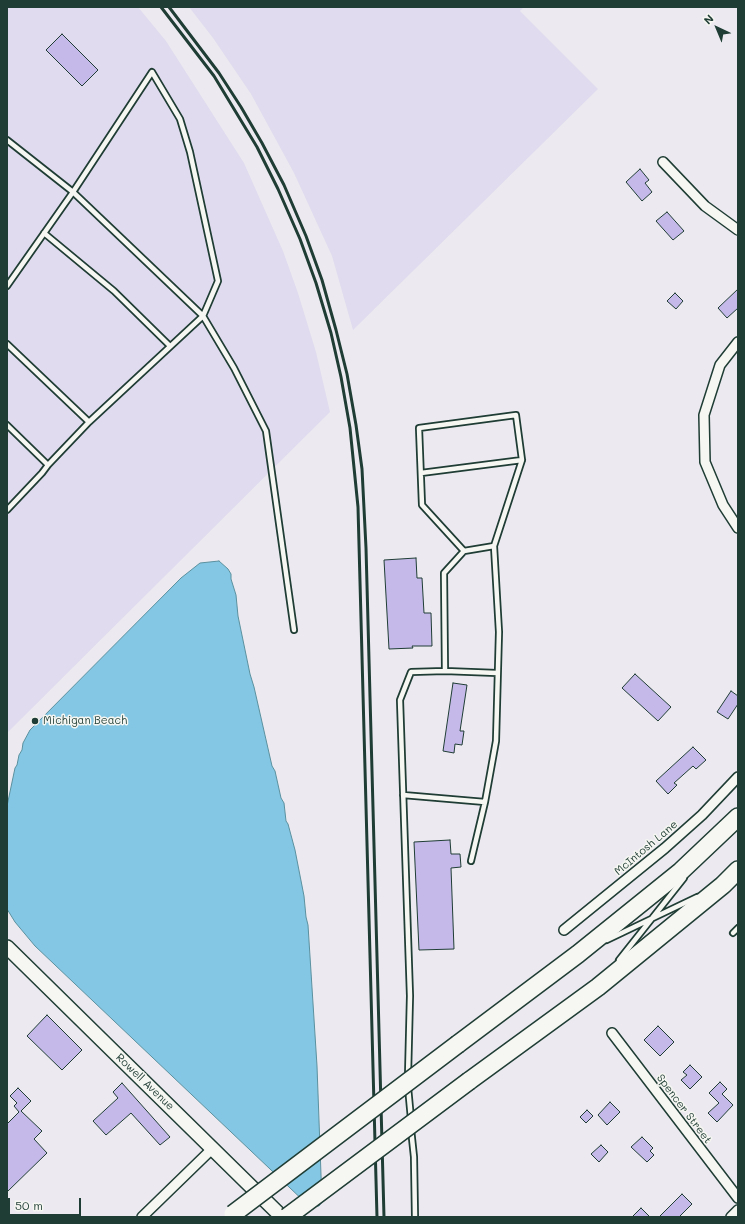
<!DOCTYPE html>
<html>
<head>
<meta charset="utf-8">
<style>
  body { margin:0 }
  #map { position:relative; width:745px; height:1224px; overflow:hidden; background:#eceaf0; font-family:Mali,sans-serif }
  canvas { display:block }
  .frame { position:absolute; inset:0; border:8px solid #1f3d34; pointer-events:none }
  .north { position:absolute; left:697px; top:8px; width:40px; height:40px; -webkit-text-stroke:3px #f6f6f2; paint-order:stroke; rotate:316deg; font-size:11px; font-weight:700; line-height:16px; text-align:center; color:#1f3d34 }
  .north::after { content:''; display:block; margin:auto; width:14px; height:18px; background:#1f3d34; clip-path:polygon(50% 0,100% 100%,50% 72%,0 100%) }
  .scale { position:absolute; left:8px; top:1198px; width:73px; height:18px; box-sizing:border-box; border:2px solid #1f3d34; border-top:0; padding-left:5px; font-size:12px; line-height:14px; white-space:nowrap; color:#1f3d34; -webkit-text-stroke:3px #f6f6f2; paint-order:stroke }
</style>
</head>
<body>
<div id="map">
<canvas width="745" height="1224"></canvas>
<div class="frame"></div>
<div class="north">N</div>
<div class="scale">50 m</div>
</div>
<script>
const g = document.querySelector('canvas').getContext('2d');
g.lineJoin = 'round';
function fill(path, color) {
  g.fillStyle = color;
  g.fill(path, 'evenodd');
}
function poly(rows) {
  const path = new Path2D();
  for (const r of rows) {
    path.moveTo(r[0], r[1]);
    for (let i = 2; i < r.length; i += 2) path.lineTo(r[i], r[i + 1]);
  }
  return path;
}
function strokePath(path, color, width, dash) {
  g.strokeStyle = color;
  g.lineWidth = width;
  g.lineCap = dash ? 'butt' : 'round';
  g.setLineDash(dash || []);
  g.stroke(path);
}
function write(font, color, halo, rows, align = 'center') {
  g.font = font + ' Mali,sans-serif';
  g.lineWidth = 3;
  g.setLineDash([]);
  g.textBaseline = 'middle';
  g.strokeStyle = halo;
  g.fillStyle = color;
  for (const [text, x, y, turn = 0] of rows) {
    g.save();
    g.translate(x, y);
    g.rotate((+turn || 0) * Math.PI / 180);
    g.textAlign = isNaN(turn) ? turn : align;
    if (halo) g.strokeText(text, 0, 0);
    g.fillText(text, 0, 0);
    g.restore();
  }
}
fill(poly([
  [7,7,138,7,166,41,244,163,283,251,298,293,316,352,330,412,7,733],
  [189,7,524,7,520,11,598,89,353,330,332,256,294,173,251,94,213,38]
]), '#e0dbee');
const water = poly([
  [219,561,228,569,231,574,231,579,236,595,238,616,250,674,254,687,272,766,275,771,281,798,284,803,286,821,288,824,295,850,304,896,306,917,308,925,317,1066,322,1202,319,1206,309,1206,35,946,15,922,7,909,7,806,15,768,17,765,19,755,22,750,23,743,30,730,181,578,200,563,219,561]
]);
fill(water, '#83c7e4');
strokePath(water, '#5b909e', 1);
const building = poly([
  [62,34,98,70,82,86,46,50,62,34],
  [640,169,649,180,645,183,652,192,642,201,626,182,640,169],
  [667,212,684,231,673,240,656,221,667,212],
  [738,289,738,308,727,318,718,308,738,289],
  [675,293,683,301,676,309,667,301,675,293],
  [416,558,417,578,422,578,424,613,431,613,432,646,412,646,413,648,389,649,384,560,416,558],
  [635,674,671,707,658,721,622,688,635,674],
  [453,683,467,685,460,731,464,731,462,745,455,744,454,753,443,751,453,683],
  [731,691,738,696,738,704,728,719,717,712,731,691],
  [693,747,706,760,696,769,693,766,674,783,677,785,668,794,656,781,693,747],
  [450,840,451,854,460,854,461,867,451,868,454,949,419,950,414,842,450,840],
  [47,1015,82,1050,62,1070,27,1036,47,1015],
  [658,1026,674,1042,660,1056,644,1040,658,1026],
  [690,1065,702,1077,690,1089,681,1080,687,1075,683,1072,690,1065],
  [720,1082,727,1089,722,1094,733,1105,717,1122,708,1113,719,1103,709,1093,720,1082],
  [122,1083,170,1137,160,1145,131,1113,106,1135,93,1121,118,1098,113,1092,122,1083],
  [18,1088,31,1101,21,1111,42,1131,34,1139,47,1153,7,1192,7,1124,19,1112,14,1106,17,1103,10,1096,18,1088],
  [610,1102,620,1112,607,1125,598,1115,610,1102],
  [587,1110,593,1116,586,1123,580,1117,587,1110],
  [642,1137,653,1148,650,1151,654,1155,647,1162,631,1147,642,1137],
  [601,1145,608,1152,599,1162,591,1154,601,1145],
  [682,1194,692,1204,679,1217,659,1217,682,1194],
  [641,1208,650,1217,632,1217,641,1208]
]);
fill(building, '#c5b9ea');
strokePath(building, '#1f3d34', 1);
const lane = poly([
  [7,140,73,192,203,316,234,368,266,431,294,630],
  [44,233,114,291,170,346],
  [7,286,73,192,152,72,180,119,190,152,218,281,203,316,89,422,48,465,7,425],
  [7,344,89,422],
  [421,473,522,460,516,415,419,428,422,505,464,551],
  [7,510,42,473,48,465],
  [494,546,522,460],
  [445,671,497,673],
  [403,795,485,802],
  [733,933,738,928],
  [607,940,697,897],
  [619,960,684,878],
  [408,1076,410,996,400,700,411,672,445,671,444,573,464,551,494,546,499,632,496,741,485,802,471,861],
  [408,1087,411,1119],
  [411,1129,414,1157,415,1217]
]);
const street = poly([
  [663,162,705,206,738,230],
  [738,342,720,365,704,415,705,462,723,505,738,528],
  [564,930,665,848,702,815,738,777],
  [612,1033,738,1198],
  [142,1217,213,1148],
  [731,1217,738,1210]
]);
const secondary = poly([
  [7,947,282,1217]
]);
const highway = poly([
  [458,1044,578,954,681,871,738,817],
  [469,1081,598,987,723,885,738,870]
]);
strokePath(lane, '#1f3d34', 8);
strokePath(street, '#1f3d34', 12);
strokePath(secondary, '#1f3d34', 16);
strokePath(highway, '#1f3d34', 20);
strokePath(lane, '#f6f6f2', 4.5);
strokePath(street, '#f6f6f2', 9);
strokePath(secondary, '#f6f6f2', 13);
strokePath(highway, '#f6f6f2', 17);
strokePath(poly([
  [161,7,214,76,257,147,278,189,300,239,316,283,331,333,341,377,350,428,358,507,377,1217],
  [169,7,219,73,241,107,262,143,284,185,306,236,322,280,336,330,347,374,356,425,362,469,366,548,384,1217]
]), '#1f3d34', 3);
const highwayBridge = poly([
  [233,1214,458,1044],
  [287,1217,469,1081]
]);
strokePath(highwayBridge, '#1f3d34', 20, []);
strokePath(highwayBridge, '#f6f6f2', 17);
for (const [x, y, r, color] of [
  [35,721,4,"#1f3d34"]
]) {
  const dot = new Path2D();
  dot.arc(x, y, r, 0, 2 * Math.PI);
  g.fillStyle = color;
  g.fill(dot);
  strokePath(dot, '#f6f6f2', 1.5);
}
write('11px', '#1f3d34', '#f6f6f2', [
  ["Michigan Beach",43,721]
], 'left');
write('11px', '#1f3d34', '#f6f6f2', [
  ["McIntosh Lane",646,848,-40],
  ["Rowell Avenue",145,1082,44],
  ["Spencer Street",684,1109,53]
]);
</script>
</body>
</html>
